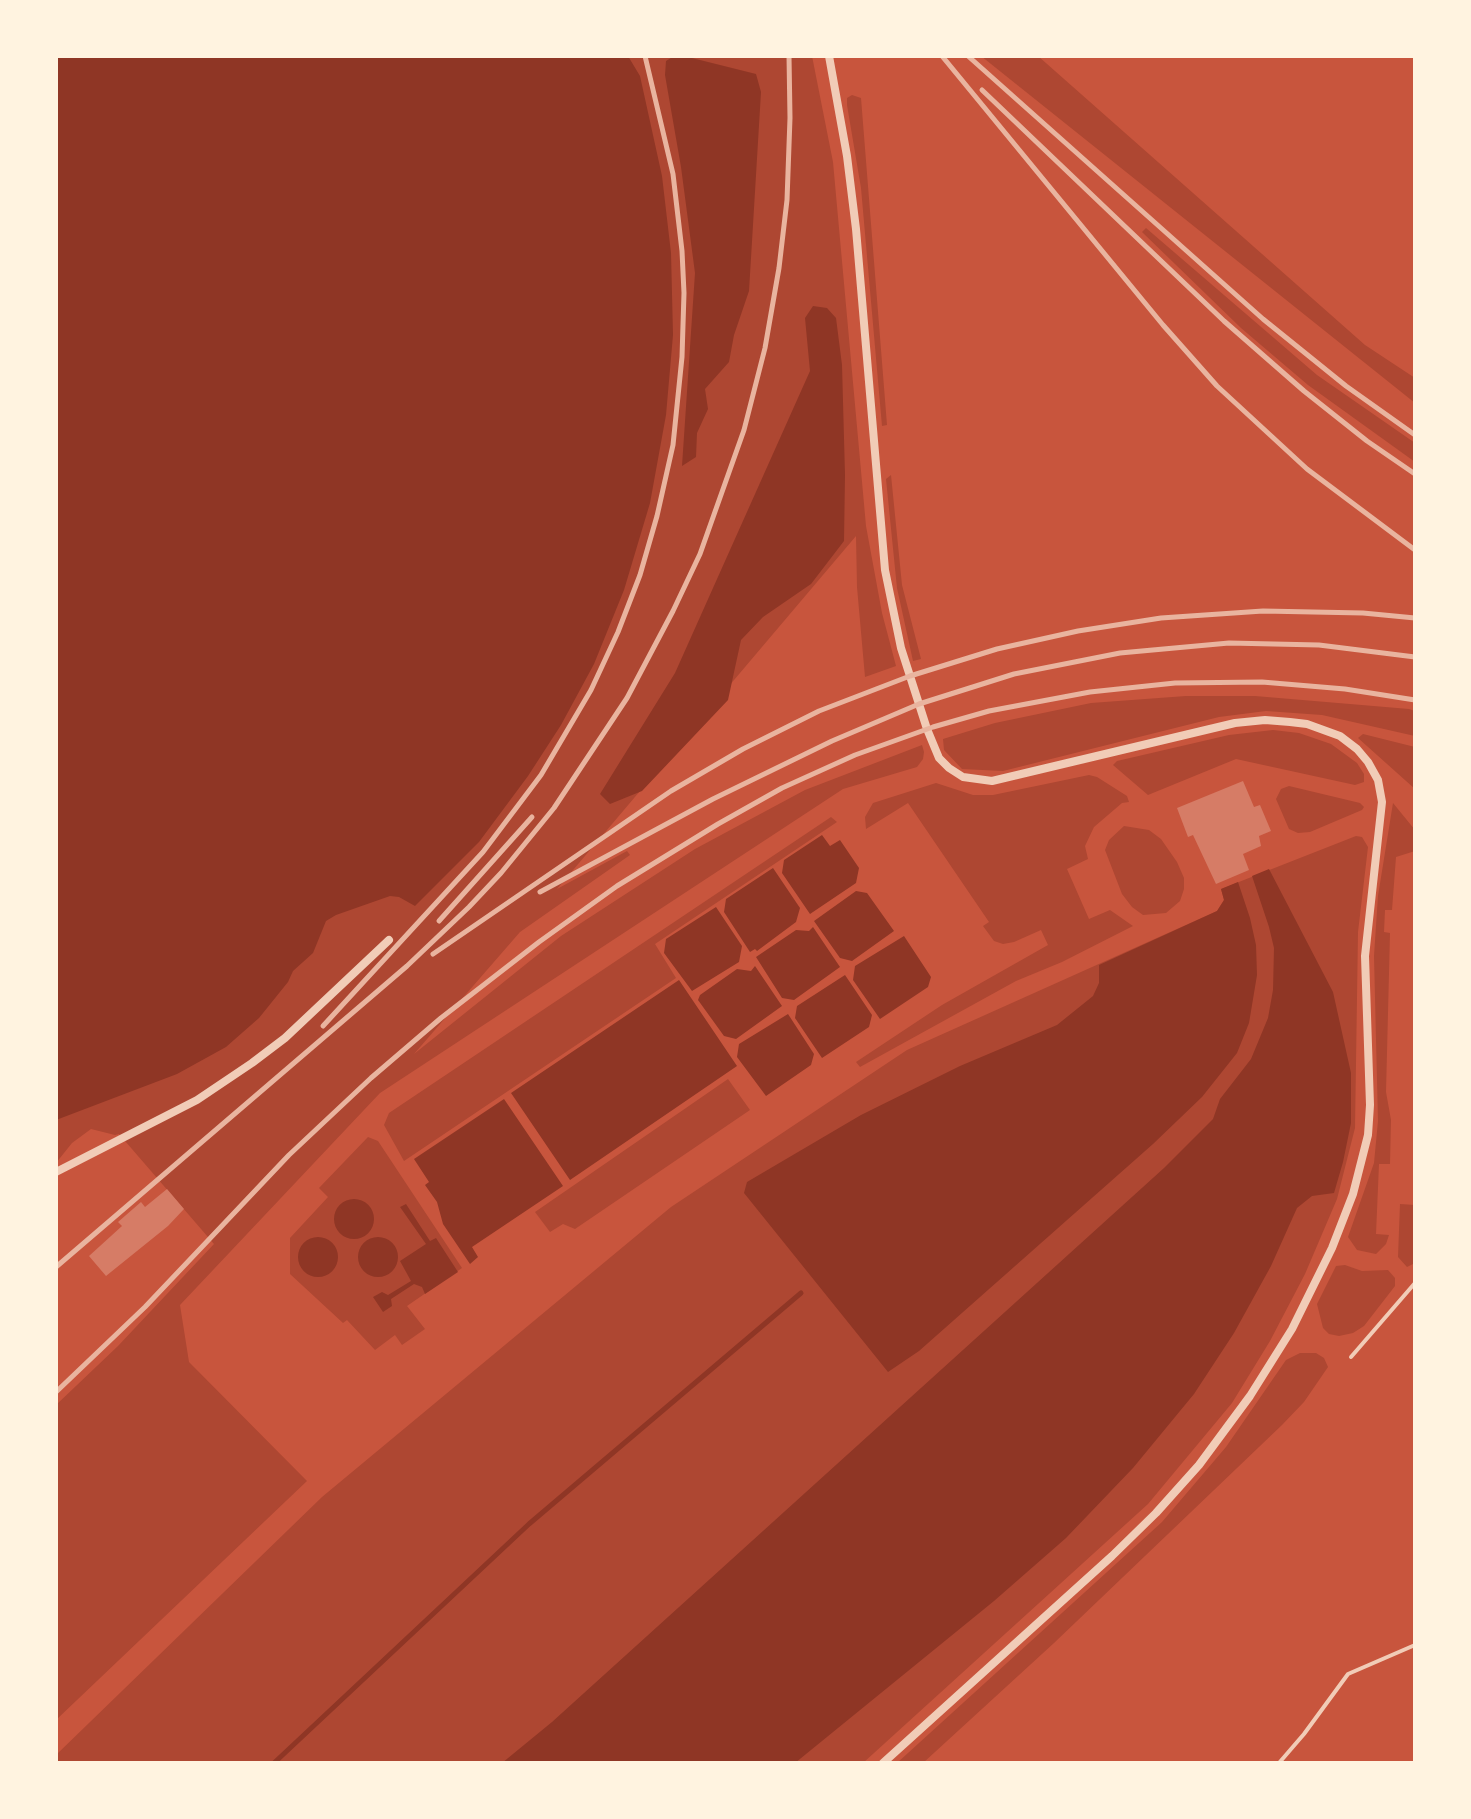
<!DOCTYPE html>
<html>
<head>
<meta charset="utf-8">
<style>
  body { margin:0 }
  #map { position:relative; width:1471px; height:1819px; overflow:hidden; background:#c8553d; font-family:Lato,sans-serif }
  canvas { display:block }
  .frame { position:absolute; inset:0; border:58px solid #fff3e0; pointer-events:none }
</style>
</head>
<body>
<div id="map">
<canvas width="1471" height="1819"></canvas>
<div class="frame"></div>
</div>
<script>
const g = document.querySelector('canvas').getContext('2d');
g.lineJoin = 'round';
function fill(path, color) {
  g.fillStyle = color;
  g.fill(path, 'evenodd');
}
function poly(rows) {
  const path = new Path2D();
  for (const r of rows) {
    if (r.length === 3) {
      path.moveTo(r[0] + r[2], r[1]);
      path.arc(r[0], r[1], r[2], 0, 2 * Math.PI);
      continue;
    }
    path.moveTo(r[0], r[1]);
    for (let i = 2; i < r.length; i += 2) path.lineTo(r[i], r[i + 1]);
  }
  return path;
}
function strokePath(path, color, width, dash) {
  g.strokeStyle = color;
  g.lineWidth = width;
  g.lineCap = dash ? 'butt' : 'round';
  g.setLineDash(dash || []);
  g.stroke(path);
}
fill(poly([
  [56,56,812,56,833,162,866,526,882,613,896,666,865,677,857,587,856,536,557,889,627,851,630,855,520,932,414,1054,561,936,695,849,805,790,922,745,924,752,923,759,917,767,843,789,380,1093,180,1305,189,1362,307,1481,56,1720,56,1405,118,1346,214,1244,119,1134,115,1135,91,1129,72,1143,56,1163],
  [981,56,1038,56,1365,345,1415,378,1415,403],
  [852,95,861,98,887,425,882,426,861,188,847,105,847,98],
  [1146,228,1317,375,1415,443,1415,462,1308,385,1241,328,1142,232],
  [891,475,902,585,921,659,913,661,897,588,886,479],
  [1186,696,1255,696,1409,709,1415,711,1415,736,1322,715,1266,711,1219,717,1003,771,962,769,944,750,943,739,995,723,1091,703],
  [1273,730,1299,733,1331,744,1357,763,1364,774,1364,782,1355,785,1236,759,1148,795,1113,765,1117,761,1229,735],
  [1363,734,1415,747,1415,789,1358,738],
  [1089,775,1097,777,1127,796,1129,802,1122,803,1094,827,1085,846,1088,859,1067,869,1089,919,1110,910,1133,926,1062,962,1016,981,860,1067,856,1062,942,1005,1048,945,1041,930,1014,942,1003,944,994,941,983,926,989,922,908,803,866,829,865,817,873,803,936,783,973,795,993,795],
  [1289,786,1360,803,1364,807,1362,810,1310,832,1298,833,1289,829,1276,799,1281,789],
  [1393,803,1415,830,1415,851,1396,857,1392,910,1385,910,1384,932,1390,933,1386,1092,1391,1120,1390,1164,1379,1164,1376,1234,1389,1235,1386,1244,1376,1254,1357,1250,1348,1237,1374,1163,1378,1121,1374,956,1378,896],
  [831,817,837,822,655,944,676,978,404,1161,384,1125,389,1113],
  [1124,826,1149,830,1161,839,1177,862,1184,878,1184,889,1180,901,1166,913,1143,915,1132,907,1122,894,1105,850,1109,840],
  [1356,836,1362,837,1368,847,1358,932,1355,1128,1337,1199,1305,1274,1270,1341,1232,1403,1148,1504,863,1763,56,1763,56,1755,322,1497,671,1207,907,1050,1217,911,1224,900,1221,889],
  [728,1079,750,1110,575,1229,563,1224,550,1232,535,1212],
  [368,1137,378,1141,462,1268,407,1306,425,1329,402,1345,395,1335,375,1350,347,1320,343,1323,290,1274,290,1238,328,1197,319,1188],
  [1400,1204,1415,1205,1415,1263,1407,1267,1398,1257],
  [1345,1265,1362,1271,1388,1270,1395,1278,1395,1286,1364,1326,1353,1333,1339,1336,1329,1334,1323,1328,1317,1304,1336,1266],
  [1300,1353,1316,1353,1324,1358,1328,1367,1304,1402,1282,1425,1054,1643,923,1763,897,1763,1162,1522,1226,1447,1286,1360]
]), '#ae4732');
fill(poly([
  [56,56,628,56,640,76,662,176,671,253,673,335,666,415,650,503,624,590,594,664,561,725,528,776,479,842,415,906,399,897,390,896,336,915,326,921,313,953,293,971,288,982,259,1018,226,1047,177,1074,56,1120],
  [674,56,684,56,756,74,761,92,749,291,734,335,729,362,705,389,708,409,697,433,696,457,682,466,695,273,681,167,665,75,666,61],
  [813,306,827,308,836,318,842,365,845,475,844,541,811,584,763,617,741,640,728,700,642,791,610,804,600,794,675,673,810,371,805,318],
  [822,835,830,846,840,840,859,868,856,883,810,914,782,873,784,860],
  [773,868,800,908,796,922,757,951,755,949,750,952,724,912,726,899],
  [1269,869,1333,992,1351,1073,1351,1123,1343,1162,1334,1193,1312,1196,1297,1208,1271,1266,1234,1333,1194,1394,1133,1468,1066,1538,994,1601,795,1763,502,1763,552,1722,1164,1168,1213,1119,1220,1099,1251,1059,1268,1018,1273,990,1274,948,1269,927,1252,876],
  [1238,882,1250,918,1256,945,1257,975,1249,1023,1237,1053,1202,1097,1153,1144,919,1351,888,1372,744,1193,747,1182,861,1115,960,1066,1057,1025,1093,996,1099,983,1099,965,1217,911,1224,900,1221,889],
  [856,891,867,893,894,931,852,961,840,958,814,921],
  [716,907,742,946,739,962,692,991,664,953,666,939],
  [813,927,840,967,794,1000,782,998,756,957,796,930,809,931],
  [904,936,931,977,928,987,880,1019,853,980,855,966],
  [755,966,782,1006,736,1039,724,1036,698,1000,700,995,737,969,751,971],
  [845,975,872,1015,869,1027,822,1058,795,1018,797,1006],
  [679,980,737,1066,570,1180,511,1093],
  [788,1014,814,1054,811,1065,766,1096,737,1057,739,1044],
  [504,1099,563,1186,472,1247,478,1257,470,1264,443,1224,437,1202,425,1185,429,1182,414,1159],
  [354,1219,20],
  [406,1204,430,1241,436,1238,458,1272,425,1294,422,1287,414,1284,391,1299,392,1306,383,1312,373,1297,382,1292,388,1295,411,1281,400,1261,426,1244,400,1207],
  [318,1257,20],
  [378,1257,20]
]), '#8f3625');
strokePath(poly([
  [274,1763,529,1524,801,1293]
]), '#8f3625', 5);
fill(poly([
  [1243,781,1254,807,1260,805,1271,831,1259,836,1261,846,1243,854,1249,870,1216,884,1193,835,1188,837,1177,808],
  [167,1189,184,1209,168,1226,106,1276,89,1256,122,1226,118,1222,141,1202,145,1207]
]), '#d67c66');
strokePath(poly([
  [1351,1357,1415,1283],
  [1279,1763,1304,1734,1348,1674,1415,1645]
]), '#f1ccb7', 4);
strokePath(poly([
  [829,56,847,156,856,229,885,570,901,648,927,729,939,758,949,768,963,777,992,781,1235,723,1265,720,1290,722,1307,724,1340,736,1357,749,1368,762,1378,780,1382,802,1365,956,1370,1105,1368,1135,1353,1194,1332,1248,1292,1329,1250,1396,1199,1465,1156,1513,1112,1556,883,1763],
  [56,1172,197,1100,252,1063,285,1038,389,940]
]), '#f1ccb7', 8);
strokePath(poly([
  [942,56,1163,325,1217,386,1307,469,1415,550],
  [968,56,1263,319,1346,386,1415,435],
  [982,90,1224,321,1304,391,1367,441,1415,474],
  [540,892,713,799,832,741,919,704,1014,674,1120,653,1229,643,1319,645,1415,657],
  [439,921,532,817],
  [433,954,671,791,743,749,819,711,910,676,997,649,1078,631,1161,618,1263,611,1363,613,1415,618],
  [323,1026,483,852,541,775,591,690,618,632,640,575,657,516,673,445,682,357,684,293,682,251,673,174,645,56],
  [56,1267,407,966,469,907,501,873,554,808,627,698,673,611,700,554,744,430,765,348,779,268,787,200,790,118,789,56],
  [56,1392,145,1307,289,1155,371,1078,441,1018,539,942,617,886,718,824,782,788,855,755,933,727,989,711,1090,692,1175,683,1262,682,1345,689,1415,700]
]), '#e9b49f', 5);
</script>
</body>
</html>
